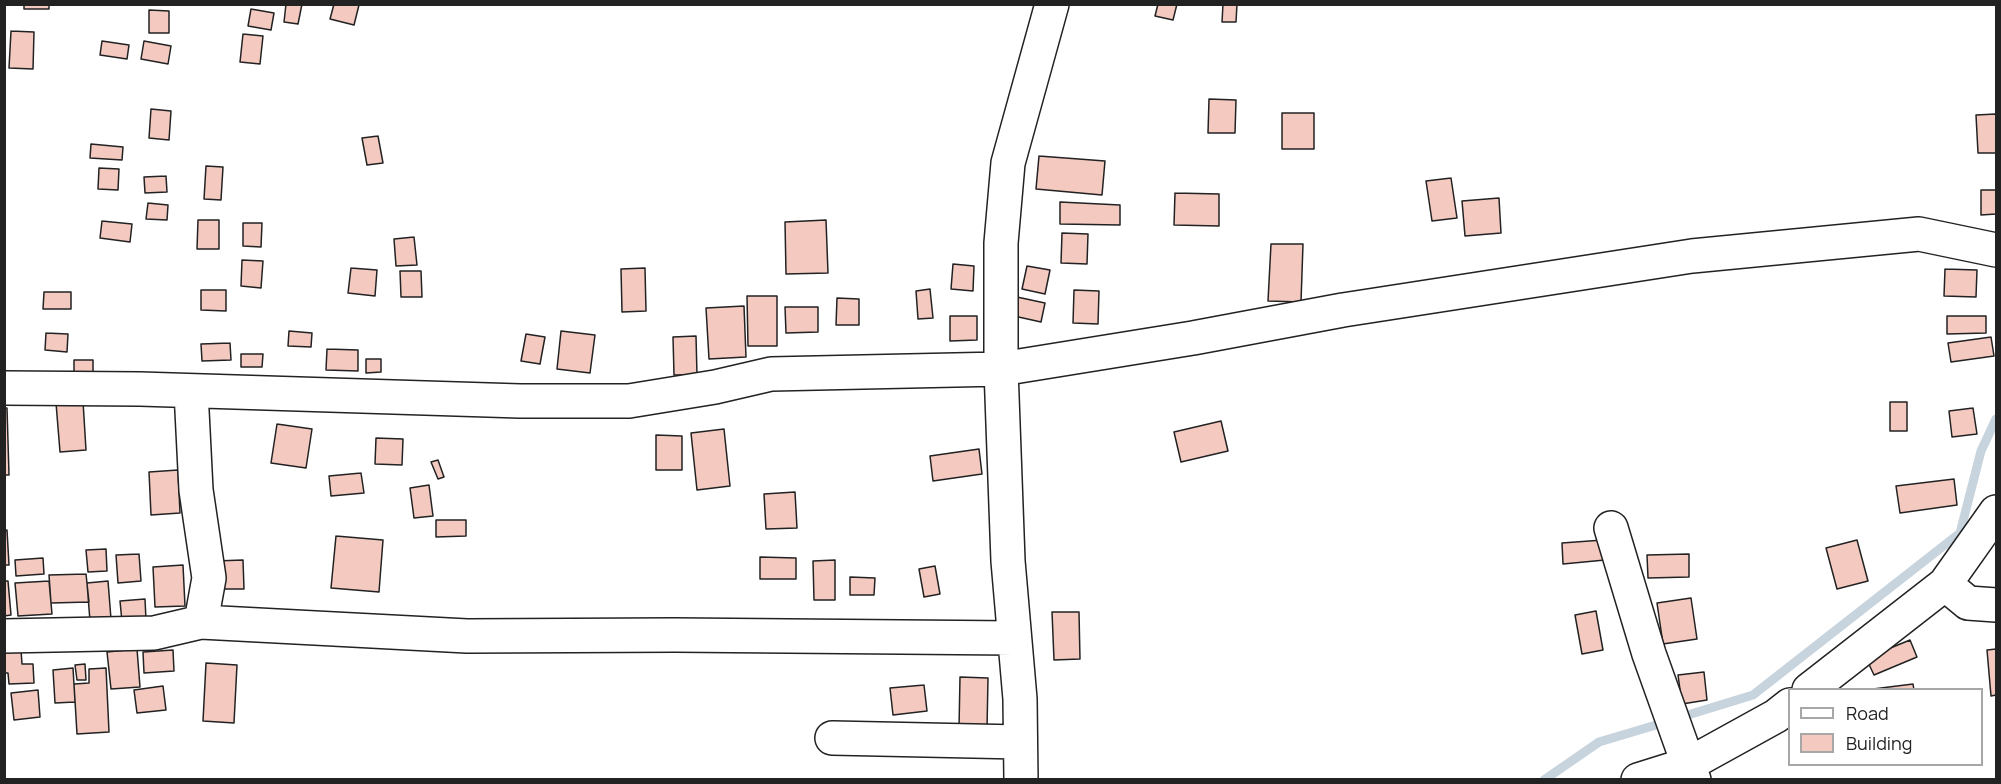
<!DOCTYPE html>
<html>
<head>
<meta charset="utf-8">
<style>
  body { margin:0 }
  #map { position:relative; width:2001px; height:784px; overflow:hidden; background:#fff; font-family:Manrope,sans-serif }
  canvas { display:block }
  .frame { position:absolute; inset:0; border:6px solid #222; pointer-events:none }
  .legend { position:absolute; left:1788px; top:688px; width:195px; height:78px; box-sizing:border-box; background:#fff; border:2px solid #a7a7a7; margin:0; padding:8px 10px; list-style:none; font-size:18px; color:#222 }
  .legend li { display:flex; align-items:center; gap:12px; height:30px }
  .legend b { width:30px; border:2px solid #a7a7a7 }
</style>
</head>
<body>
<div id="map">
<canvas width="2001" height="784"></canvas>
<div class="frame"></div>
<ul class="legend">
<li><b style="height:8px;background:#fff"></b>Road</li>
<li><b style="height:16px;background:#f3c9c0"></b>Building</li>
</ul>
</div>
<script>
const g = document.querySelector('canvas').getContext('2d');
g.lineJoin = 'round';
function poly(rows) {
  const path = new Path2D();
  for (const r of rows) {
    path.moveTo(r[0], r[1]);
    for (let i = 2; i < r.length; i += 2) path.lineTo(r[i], r[i + 1]);
  }
  return path;
}
function strokePath(path, color, width, dash) {
  g.strokeStyle = color;
  g.lineWidth = width;
  g.lineCap = dash ? 'butt' : 'round';
  g.setLineDash(dash || []);
  g.stroke(path);
}
function fill(path, color) {
  g.fillStyle = color;
  g.fill(path, 'evenodd');
}
strokePath(poly([
  [1678,718,1753,695,1960,533,1981,451,1996,419],
  [1544,780,1599,742,1656,725]
]), '#c7d3dd', 9);
const building = poly([
  [24,4,49,4,49,9,24,9,24,4],
  [286,4,302,4,298,24,284,22,286,4],
  [334,4,359,5,354,25,330,19,334,4],
  [1158,4,1177,4,1173,20,1155,16,1158,4],
  [1223,4,1237,4,1236,22,1222,22,1223,4],
  [251,9,274,13,271,30,248,26,251,9],
  [149,10,169,11,169,33,149,33,149,10],
  [11,31,34,32,33,69,9,68,11,31],
  [243,34,263,36,260,64,240,62,243,34],
  [102,41,129,45,127,59,100,55,102,41],
  [144,41,171,46,168,64,141,59,144,41],
  [1209,99,1236,100,1235,133,1208,133,1209,99],
  [151,109,171,111,169,140,149,138,151,109],
  [1282,113,1314,113,1314,149,1282,149,1282,113],
  [1996,114,1996,153,1978,153,1976,115,1996,114],
  [378,136,383,163,367,165,362,138,378,136],
  [91,144,123,147,122,160,90,158,91,144],
  [1039,156,1105,161,1102,195,1036,189,1039,156],
  [206,166,223,167,221,200,204,199,206,166],
  [99,168,119,169,118,190,98,189,99,168],
  [166,176,167,192,145,193,144,177,166,176],
  [1451,178,1457,218,1432,221,1426,181,1451,178],
  [1981,190,1996,190,1996,214,1981,215,1981,190],
  [1175,193,1219,194,1219,226,1174,225,1175,193],
  [1499,198,1501,233,1465,236,1462,201,1499,198],
  [1060,202,1120,205,1120,225,1060,224,1060,202],
  [148,203,168,205,167,220,146,219,148,203],
  [198,220,219,220,219,249,197,249,198,220],
  [826,220,828,273,786,274,785,222,826,220],
  [102,221,132,224,130,242,100,238,102,221],
  [243,223,262,223,261,247,243,246,243,223],
  [1062,233,1088,234,1087,264,1061,263,1062,233],
  [414,237,417,265,396,266,394,239,414,237],
  [1271,244,1303,244,1301,302,1268,301,1271,244],
  [242,260,263,261,261,288,241,286,242,260],
  [953,264,974,266,973,291,951,289,953,264],
  [1027,266,1050,270,1045,294,1022,289,1027,266],
  [351,268,377,270,375,296,348,293,351,268],
  [645,268,646,311,622,312,621,269,645,268],
  [1945,269,1977,270,1976,297,1944,296,1945,269],
  [400,271,421,271,422,297,401,297,400,271],
  [930,289,933,318,918,319,916,291,930,289],
  [201,290,226,290,226,311,201,310,201,290],
  [1074,290,1099,291,1098,324,1073,323,1074,290],
  [44,292,71,292,71,309,43,309,44,292],
  [747,296,777,296,777,346,748,346,747,296],
  [1017,297,1045,303,1041,322,1014,316,1017,297],
  [837,298,859,299,859,325,836,325,837,298],
  [744,306,746,357,709,359,706,308,744,306],
  [785,307,818,307,818,332,786,333,785,307],
  [950,316,977,316,977,340,950,341,950,316],
  [1947,316,1986,316,1986,333,1947,334,1947,316],
  [289,331,312,333,311,347,288,346,289,331],
  [561,331,595,335,590,373,557,369,561,331],
  [46,333,68,334,67,352,45,350,46,333],
  [526,334,545,337,540,364,521,361,526,334],
  [696,336,697,375,674,375,673,337,696,336],
  [1991,337,1994,356,1951,362,1948,343,1991,337],
  [230,343,231,360,202,361,201,344,230,343],
  [327,349,358,350,358,371,326,370,327,349],
  [241,354,263,354,262,367,241,367,241,354],
  [366,359,381,359,381,372,366,373,366,359],
  [74,360,93,360,93,374,74,375,74,360],
  [83,401,86,450,60,452,56,403,83,401],
  [1890,402,1907,402,1907,431,1890,431,1890,402],
  [4,408,7,408,9,475,4,475,4,408],
  [1973,408,1977,434,1952,437,1949,411,1973,408],
  [1221,421,1228,451,1181,462,1174,432,1221,421],
  [277,424,312,429,306,468,271,463,277,424],
  [724,429,730,486,697,490,691,433,724,429],
  [656,435,682,436,682,470,656,470,656,435],
  [376,438,403,439,402,465,375,464,376,438],
  [979,449,982,474,933,481,930,456,979,449],
  [438,460,444,477,438,479,431,462,438,460],
  [178,470,180,513,151,515,149,472,178,470],
  [361,473,364,493,331,496,329,476,361,473],
  [1954,479,1957,505,1900,513,1896,486,1954,479],
  [429,485,433,516,414,518,410,488,429,485],
  [795,492,797,528,766,529,764,494,795,492],
  [436,520,466,520,466,536,436,537,436,520],
  [7,530,9,565,4,565,4,531,7,530],
  [336,536,383,540,379,592,331,588,336,536],
  [1603,540,1605,560,1563,564,1562,543,1603,540],
  [1857,540,1868,581,1837,589,1826,548,1857,540],
  [106,549,107,571,88,572,86,550,106,549],
  [139,554,141,581,118,583,116,555,139,554],
  [1689,554,1689,577,1648,578,1647,555,1689,554],
  [760,557,796,558,796,579,760,579,760,557],
  [43,558,44,574,16,576,15,560,43,558],
  [243,560,244,589,215,589,215,561,243,560],
  [835,560,835,600,814,600,813,561,835,560],
  [183,565,185,606,155,607,153,567,183,565],
  [935,566,940,594,924,597,919,569,935,566],
  [86,574,89,602,51,603,49,575,86,574],
  [850,577,875,578,874,595,850,595,850,577],
  [4,581,8,581,11,615,4,616,4,581],
  [49,581,52,614,18,616,15,583,49,581],
  [108,581,111,619,90,621,87,583,108,581],
  [1691,598,1697,639,1663,644,1657,603,1691,598],
  [145,599,146,620,122,622,120,601,145,599],
  [1596,611,1603,650,1582,654,1575,615,1596,611],
  [1052,612,1079,612,1080,659,1054,660,1052,612],
  [1910,640,1917,657,1874,675,1866,658,1910,640],
  [137,649,140,687,111,689,107,652,137,649],
  [1996,649,1996,695,1991,696,1987,650,1996,649],
  [21,650,22,664,33,664,34,683,9,684,8,673,4,673,4,651,21,650],
  [173,650,174,671,144,673,143,652,173,650],
  [206,663,237,665,234,723,203,721,206,663],
  [85,664,86,680,77,680,75,665,85,664],
  [73,668,75,702,55,703,53,670,73,668],
  [106,668,109,732,77,734,74,684,89,683,89,669,106,668],
  [1704,672,1707,700,1682,704,1678,675,1704,672],
  [960,677,988,678,987,729,959,728,960,677],
  [1913,684,1914,690,1873,690,1873,689,1913,684],
  [924,685,927,711,893,715,890,688,924,685],
  [163,686,166,710,137,713,134,690,163,686],
  [38,690,40,717,14,720,11,693,38,690]
]);
fill(building, '#f3c9c0');
strokePath(building, '#222', 1.5);
const minor = poly([
  [4,388,140,389,520,401,629,401,715,387,771,374,1001,369,1193,338,1343,310,1692,256,1919,234,1996,250],
  [191,391,196,490,209,578,201,622],
  [1611,528,1649,654,1694,780],
  [1945,584,1968,603,1996,605],
  [4,636,154,633,201,622,467,636,675,635,1014,638],
  [1809,690,1945,584,1996,512],
  [832,738,1020,742],
  [1021,780,1020,699,1008,561,1001,369,1001,243,1008,163,1052,4],
  [1638,780,1689,764,1776,716,1790,705]
]);
strokePath(minor, '#222', 36);
strokePath(minor, '#fff', 33);
</script>
</body>
</html>
